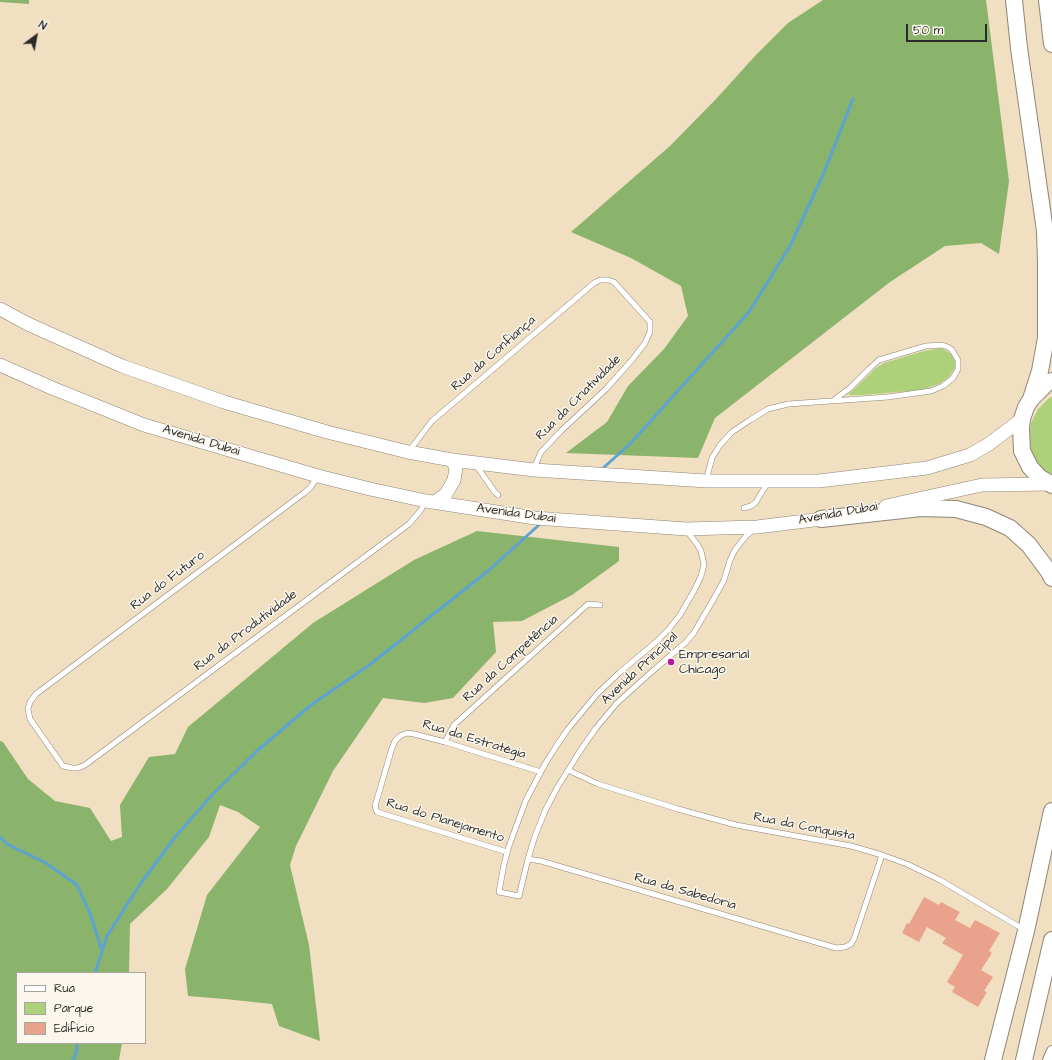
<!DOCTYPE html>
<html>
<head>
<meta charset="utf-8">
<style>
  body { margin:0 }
  #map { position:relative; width:1052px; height:1060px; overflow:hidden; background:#f1dfc1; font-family:"Architects Daughter",sans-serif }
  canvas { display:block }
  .legend { position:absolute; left:16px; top:972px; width:130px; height:72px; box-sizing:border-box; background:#fbf7ec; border:1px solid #a8a59f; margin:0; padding:5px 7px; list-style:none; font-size:12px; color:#2b2b2b }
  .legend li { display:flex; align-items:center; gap:8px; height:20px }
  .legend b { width:20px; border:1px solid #a8a59f }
  .north { position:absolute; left:16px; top:16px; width:40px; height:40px; -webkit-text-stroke:3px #fbf7ec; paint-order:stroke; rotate:32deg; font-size:11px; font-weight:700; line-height:16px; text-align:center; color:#2b2b2b }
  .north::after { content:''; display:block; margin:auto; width:14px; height:18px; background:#2b2b2b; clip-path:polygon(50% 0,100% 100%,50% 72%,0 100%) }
  .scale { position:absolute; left:906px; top:24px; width:81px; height:18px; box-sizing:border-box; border:2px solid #2b2b2b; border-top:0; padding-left:5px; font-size:12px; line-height:14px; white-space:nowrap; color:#2b2b2b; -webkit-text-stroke:3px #fbf7ec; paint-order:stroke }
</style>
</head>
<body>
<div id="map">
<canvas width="1052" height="1060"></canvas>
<ul class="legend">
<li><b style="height:5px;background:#fff"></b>Rua</li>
<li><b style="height:11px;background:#add17b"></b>Parque</li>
<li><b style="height:11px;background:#e9a28b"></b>Edifício</li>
</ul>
<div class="north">N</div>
<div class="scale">50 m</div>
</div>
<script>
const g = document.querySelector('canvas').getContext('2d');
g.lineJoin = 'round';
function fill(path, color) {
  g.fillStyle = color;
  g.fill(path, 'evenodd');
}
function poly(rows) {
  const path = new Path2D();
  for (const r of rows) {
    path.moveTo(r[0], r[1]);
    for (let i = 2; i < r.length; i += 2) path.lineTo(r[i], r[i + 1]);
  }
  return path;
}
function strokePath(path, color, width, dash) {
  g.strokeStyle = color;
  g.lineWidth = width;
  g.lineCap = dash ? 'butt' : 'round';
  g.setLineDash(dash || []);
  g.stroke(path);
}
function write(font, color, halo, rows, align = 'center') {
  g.font = font + ' "Architects Daughter",sans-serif';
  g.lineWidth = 3;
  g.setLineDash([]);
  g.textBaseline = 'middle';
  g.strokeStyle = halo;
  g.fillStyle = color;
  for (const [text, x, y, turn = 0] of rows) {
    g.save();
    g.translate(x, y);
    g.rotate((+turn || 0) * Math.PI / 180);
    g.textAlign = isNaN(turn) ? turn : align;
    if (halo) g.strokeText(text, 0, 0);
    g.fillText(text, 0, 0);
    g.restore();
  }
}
fill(poly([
  [942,348,951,354,955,361,955,368,948,378,939,384,922,390,863,395,848,395,876,368,884,363,924,351],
  [1052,397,1052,477,1040,467,1032,454,1029,438,1031,423,1038,409,1049,398]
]), '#add17b');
fill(poly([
  [0,0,29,0,29,4,0,2],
  [823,0,986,0,1009,181,999,254,981,243,945,246,890,282,715,418,698,458,566,453,607,422,628,386,664,349,688,316,681,286,631,258,571,232,670,146,717,98,755,56,788,23],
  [477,531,619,547,619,561,572,595,522,621,493,622,496,652,453,698,424,703,383,698,333,771,296,846,290,865,309,945,320,1041,279,1026,272,1004,225,999,188,996,185,969,207,895,260,827,238,812,220,805,209,837,167,889,130,924,129,973,17,973,17,1043,122,1043,119,1060,0,1060,0,741,3,742,28,779,55,801,90,808,111,841,122,837,120,805,149,757,175,754,188,727,313,623,414,560]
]), '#8ab36b');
strokePath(poly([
  [602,469,630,444,749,312,790,246,823,175,853,99],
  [0,837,7,844,46,863,77,885,91,916,102,951],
  [95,973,107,936,139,886,175,837,213,794,258,750,311,705,368,666,488,571,540,524],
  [73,1060,76,1054,77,1043]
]), '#5da3d3', 3);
fill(poly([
  [924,897,939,905,941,902,960,912,955,920,970,928,975,920,1000,933,989,951,992,953,981,970,993,977,984,991,987,992,978,1007,952,992,955,987,947,982,963,955,942,943,946,938,927,927,919,942,902,933,907,923,909,924]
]), '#e9a28b');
const service = poly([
  [409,451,432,421,594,283,600,280,608,280,614,282,650,322,650,332,645,343,632,360,606,389,562,430,541,452,534,468],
  [476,465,494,491,498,495],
  [318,476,310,488,304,493,36,694,30,702,28,709,30,719,63,766,72,768,78,768,85,765,409,524,421,510,425,502],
  [707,480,708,473,712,458,720,445,732,432,750,420,768,409,788,404,888,397,931,391,943,386,953,378,958,369,958,360,952,350,948,347,942,345,926,346,879,360,869,369,850,388,834,400],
  [744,508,751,506,756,502,768,482],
  [687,531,697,544,701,551,704,565,701,576,695,589,680,615,668,630,656,642,619,673,597,694,568,729,557,745,545,764,526,800,509,846,504,864,499,892,519,896,528,859,535,836,545,811,557,788,580,751,596,728,617,703,647,676,686,642,693,634,712,602,724,580,730,560,735,550,746,536,753,530],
  [445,742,454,725,588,604,600,605],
  [568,770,598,784,678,809,736,825,851,846,882,855,907,864,940,880,1023,929],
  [507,852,377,812,375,806,392,748,395,741,400,736,407,733,414,734,445,742,541,772],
  [528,859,541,861,836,948,845,947,851,944,854,939,882,855]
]);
const minor = poly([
  [1048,1060,1052,1051]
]);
const tertiary = poly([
  [0,309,28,324,122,366,224,402,327,432,408,452,452,460,534,470,707,481,819,481,927,468,970,455,989,444,1022,419],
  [0,365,52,388,144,425,318,476,370,489,426,501,535,518,686,529,757,527,830,518],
  [435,502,446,494,454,480,456,468,452,460],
  [886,506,982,485,1051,484]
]);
const primary = poly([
  [1014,0,1019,48,1045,231,1046,263,1046,338,1040,371,1031,399],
  [1047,0,1052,44],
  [1052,381,1047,383,1031,399,1026,407,1022,419,1021,428,1022,451,1030,467,1039,477,1052,485],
  [821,519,921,508,956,509,986,517,1010,528,1029,545,1049,572,1052,578],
  [993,1060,1026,931,1052,811],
  [1024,1060,1052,940]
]);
strokePath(service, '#8e8576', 6);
strokePath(minor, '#8e8576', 12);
strokePath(tertiary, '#8e8576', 14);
strokePath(primary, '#8e8576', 18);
strokePath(service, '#fff', 5);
strokePath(minor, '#fff', 10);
strokePath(tertiary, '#fff', 13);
strokePath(primary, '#fff', 16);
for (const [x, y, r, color] of [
  [671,662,4,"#b5179e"]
]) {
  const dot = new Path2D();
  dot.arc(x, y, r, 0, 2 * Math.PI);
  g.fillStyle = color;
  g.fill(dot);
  strokePath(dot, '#fbf7ec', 1.5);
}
write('13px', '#2b2b2b', '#fbf7ec', [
  ["Rua da Confiança",494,354,-41],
  ["Rua da Criatividade",579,398,-45],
  ["Avenida Dubai",201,441,17],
  ["Avenida Dubai",516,514,8],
  ["Avenida Dubai",838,514,-10],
  ["Rua do Futuro",168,581,-37],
  ["Rua da Produtividade",246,631,-37],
  ["Rua da Competência",511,659,-42],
  ["Avenida Principal",640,669,-43],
  ["Rua da Estratégia",474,740,17],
  ["Rua do Planejamento",445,821,17],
  ["Rua da Conquista",804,827,11],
  ["Rua da Sabedoria",685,892,16]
]);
write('13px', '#2b2b2b', '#fbf7ec', [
  ["Empresarial",679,655],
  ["Chicago",679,670]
], 'left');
</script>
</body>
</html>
